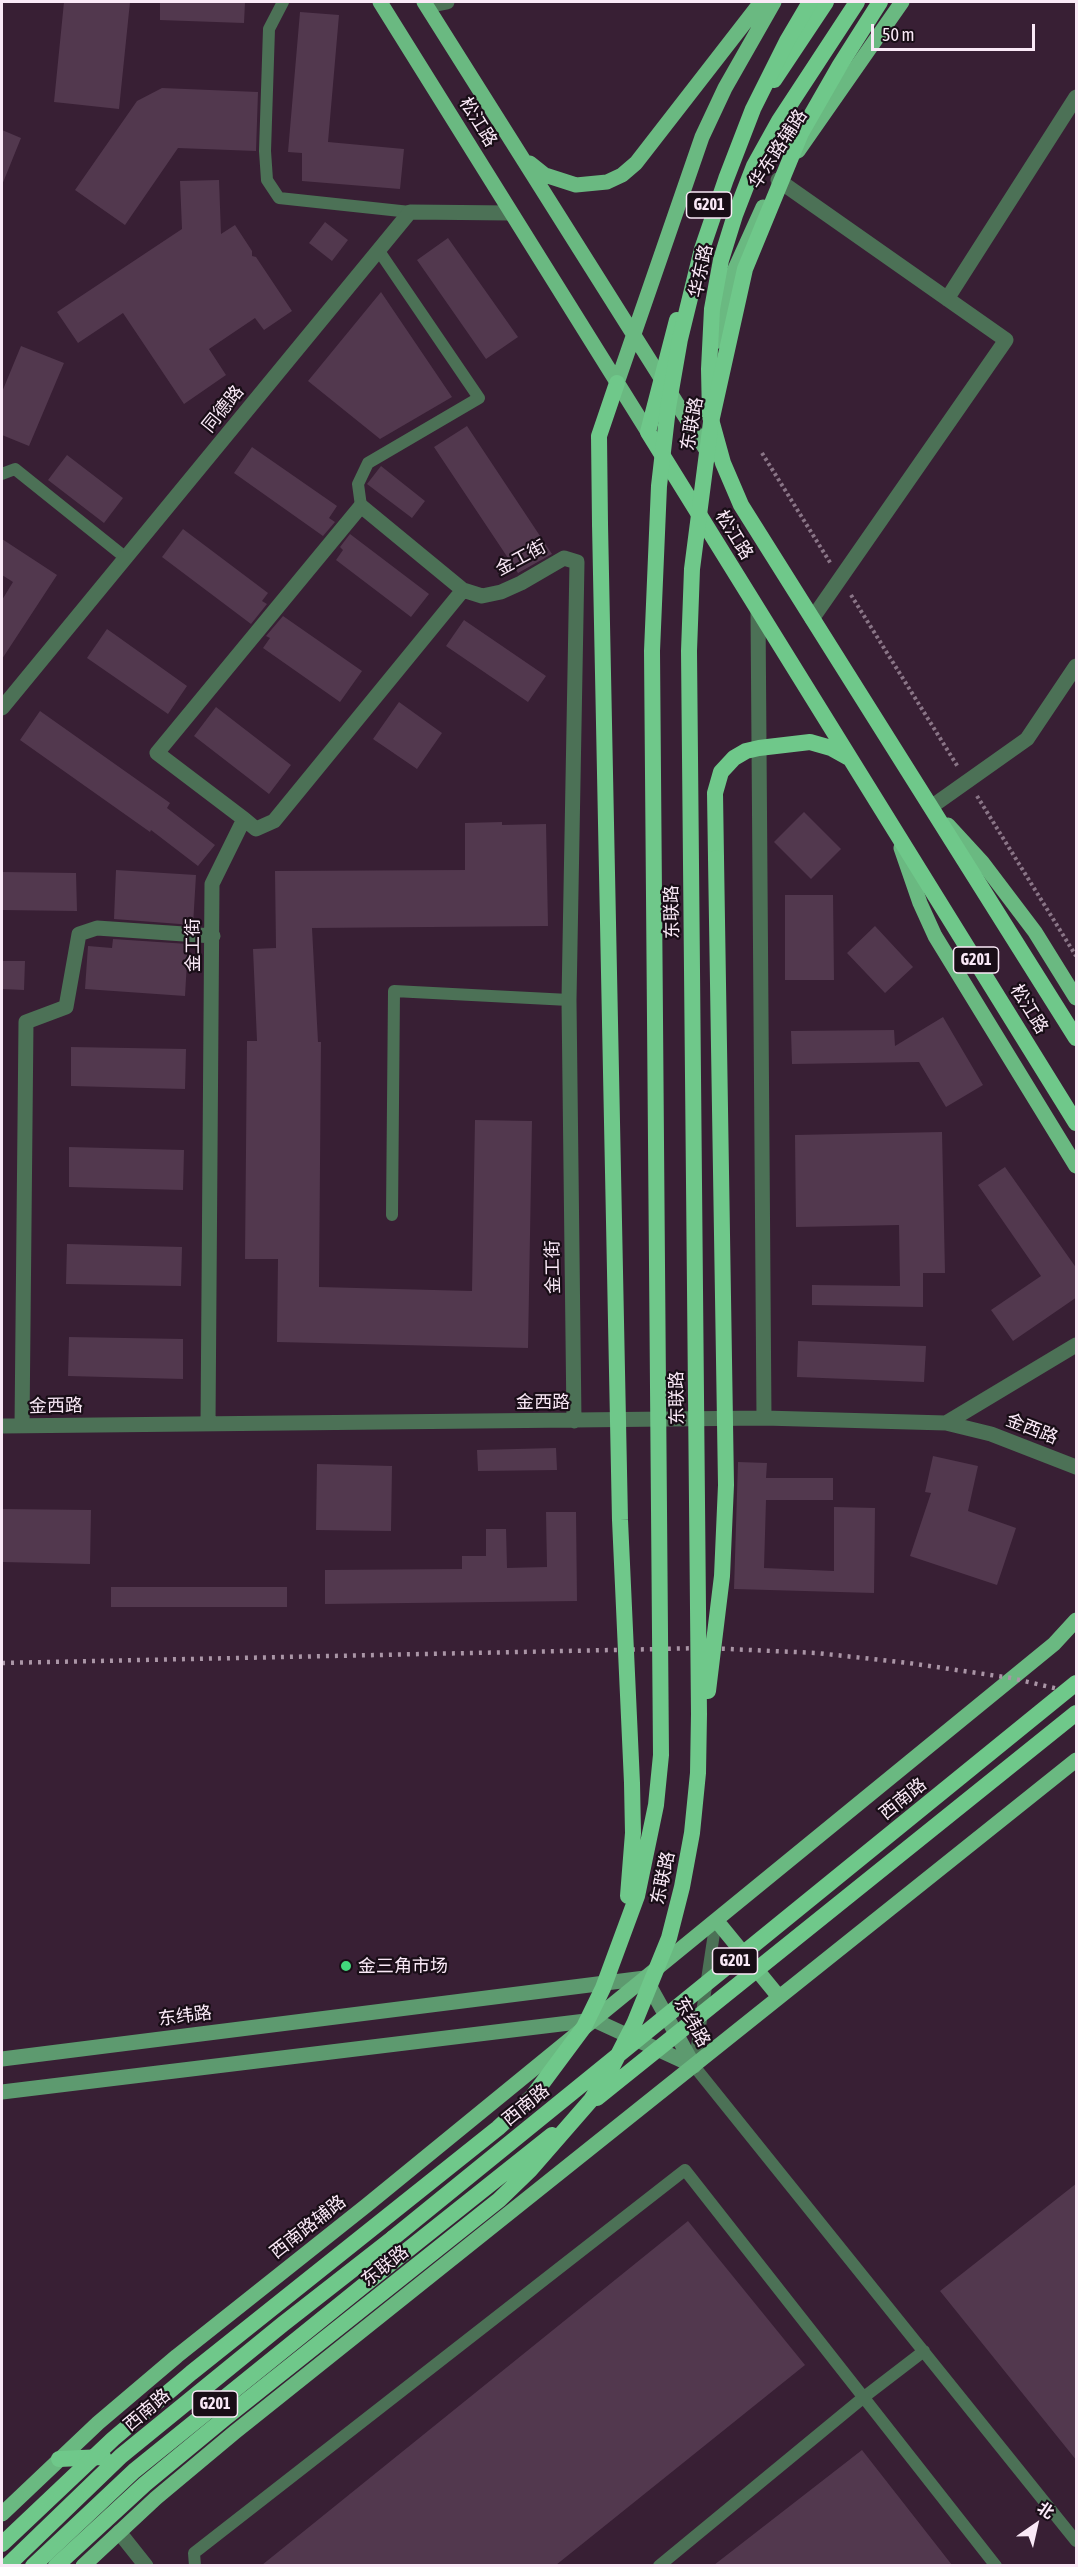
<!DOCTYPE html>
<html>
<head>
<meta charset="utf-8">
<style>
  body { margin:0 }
  #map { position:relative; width:1078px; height:2567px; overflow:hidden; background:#381f34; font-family:"Asap Condensed","Noto Sans SC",sans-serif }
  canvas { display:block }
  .frame { position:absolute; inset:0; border:3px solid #fae9f7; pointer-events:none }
  .north { position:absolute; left:1006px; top:2495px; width:60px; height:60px; -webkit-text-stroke:4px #190e17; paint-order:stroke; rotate:34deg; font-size:16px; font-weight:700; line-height:24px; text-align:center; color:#fae9f7 }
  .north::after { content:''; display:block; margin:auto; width:21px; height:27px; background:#fae9f7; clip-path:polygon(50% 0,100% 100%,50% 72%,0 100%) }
  .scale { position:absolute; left:871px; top:24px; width:164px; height:27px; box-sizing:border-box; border:3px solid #fae9f7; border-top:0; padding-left:8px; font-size:18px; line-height:21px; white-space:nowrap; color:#fae9f7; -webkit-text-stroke:4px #190e17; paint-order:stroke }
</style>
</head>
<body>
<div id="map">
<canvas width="1078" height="2567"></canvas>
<div class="frame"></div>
<div class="north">北</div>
<div class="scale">50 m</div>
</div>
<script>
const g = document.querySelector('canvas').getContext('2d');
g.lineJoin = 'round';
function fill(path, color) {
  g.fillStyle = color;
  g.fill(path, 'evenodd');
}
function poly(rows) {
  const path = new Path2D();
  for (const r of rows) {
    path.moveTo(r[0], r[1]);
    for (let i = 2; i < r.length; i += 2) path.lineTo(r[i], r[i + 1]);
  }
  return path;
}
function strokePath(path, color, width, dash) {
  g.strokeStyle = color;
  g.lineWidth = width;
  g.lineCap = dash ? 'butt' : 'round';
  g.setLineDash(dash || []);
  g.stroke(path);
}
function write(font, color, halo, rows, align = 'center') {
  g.font = font + ' "Asap Condensed","Noto Sans SC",sans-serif';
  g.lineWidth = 4.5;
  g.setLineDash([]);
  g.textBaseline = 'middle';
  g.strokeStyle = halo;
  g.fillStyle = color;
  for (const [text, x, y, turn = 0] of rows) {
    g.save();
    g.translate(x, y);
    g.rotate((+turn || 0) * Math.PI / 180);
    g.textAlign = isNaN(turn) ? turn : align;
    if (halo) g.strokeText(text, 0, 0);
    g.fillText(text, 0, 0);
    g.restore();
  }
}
fill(poly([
  [64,2,130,2,119,109,54,102],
  [160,2,245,2,244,23,160,20],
  [300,12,339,15,328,142,404,149,400,189,302,181,302,153,288,152],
  [162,88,258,92,256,151,178,148,125,225,75,190,137,101],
  [2,130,21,138,2,185],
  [219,180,221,234,235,225,252,251,252,256,256,257,292,311,264,330,255,318,209,349,226,375,184,404,123,313,78,343,57,312,182,229,180,181],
  [325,222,348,240,332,261,309,243],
  [448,238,518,337,486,359,417,260],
  [381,292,452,397,380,439,308,381],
  [21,346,64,363,29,446,2,435,2,392],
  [467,426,552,554,518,573,434,447],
  [252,447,337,506,329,518,335,522,323,536,234,473],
  [67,455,123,498,104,523,48,480],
  [381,466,425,501,412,518,367,484],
  [183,529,268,593,262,601,267,604,251,624,162,557],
  [350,534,429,594,411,617,336,560,343,550,340,547],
  [2,539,57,575,2,659,2,600,13,582,2,575],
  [283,616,362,671,340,702,263,648,270,638,266,636],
  [464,620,546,676,528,702,446,646],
  [107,629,187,686,168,714,87,658],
  [399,702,442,733,417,769,373,739],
  [216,707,291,765,269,794,194,736],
  [40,711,170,803,167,808,215,845,198,866,151,830,150,832,20,740],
  [804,812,841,849,811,879,774,842],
  [502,822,502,825,546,824,548,926,312,928,318,1042,321,1042,319,1287,472,1291,475,1120,532,1121,528,1348,277,1342,278,1259,245,1259,247,1041,257,1041,253,949,276,948,275,871,465,870,465,823],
  [116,870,196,875,193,925,114,919],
  [2,872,76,873,77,911,2,910],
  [785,895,833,895,834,980,785,980],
  [875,926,913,967,885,993,847,953],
  [113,939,188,944,185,996,85,989,88,946,112,948],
  [2,961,25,961,24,990,2,989],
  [943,1017,983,1085,946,1107,919,1062,792,1064,791,1031,894,1030,895,1046],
  [71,1047,186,1049,185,1089,71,1086],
  [942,1132,945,1273,923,1273,923,1307,812,1305,812,1285,900,1286,899,1225,796,1227,795,1135],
  [69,1147,184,1150,183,1190,69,1187],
  [1005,1167,1077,1269,1077,1297,1013,1341,991,1310,1041,1276,978,1185],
  [67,1244,182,1247,181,1286,66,1284],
  [69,1337,183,1339,183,1379,68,1376],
  [798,1341,926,1346,924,1382,797,1377],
  [556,1448,557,1470,478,1471,477,1450],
  [933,1456,978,1466,968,1511,1016,1528,997,1585,910,1556,931,1493,925,1492],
  [738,1462,767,1463,766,1478,833,1478,833,1500,766,1500,764,1568,834,1571,834,1507,875,1508,874,1593,734,1589],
  [317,1464,392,1466,391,1531,316,1530],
  [2,1509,91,1510,90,1564,2,1562],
  [546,1512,576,1512,577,1601,325,1604,325,1570,462,1569,462,1556,486,1556,486,1529,506,1529,507,1568,547,1567],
  [111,1587,287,1587,287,1607,111,1607],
  [1077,2183,1077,2461,940,2291],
  [688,2221,805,2365,556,2565,262,2565],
  [862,2450,952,2565,714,2565]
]), '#52384e');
strokePath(poly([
  [762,453,831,564],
  [851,595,958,767],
  [977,796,1076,956]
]), '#8a7587', 4, [3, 3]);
strokePath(poly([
  [283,2,269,29,265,151,267,180,279,198,410,212],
  [2,474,15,469,126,558],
  [361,506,358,484,368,463,479,398,379,251],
  [392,1215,394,991,569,1000],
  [716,1920,694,2066,1076,2541],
  [195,2566,194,2553,685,2170,996,2566],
  [659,2566,864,2397,924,2351]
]), '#4c7156', 12);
strokePath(poly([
  [427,6,447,2],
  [778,180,1006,340,812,619],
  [947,299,1076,97],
  [758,610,764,1418],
  [2,708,410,212,511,213],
  [931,807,1027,739,1076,666],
  [244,819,157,753,361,506,463,590],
  [946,1423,1076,1345],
  [208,1424,212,884,244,819,256,829,274,821,463,590,482,596,501,592,521,583,564,558,577,562,569,1000,574,1421],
  [2,1426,764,1418,946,1423,991,1434,1076,1467],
  [22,1426,26,1022,66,1007,79,934,97,928,213,936]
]), '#4c7156', 15);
strokePath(poly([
  [119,2532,146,2566]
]), '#4c7156', 15);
strokePath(poly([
  [2,2059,645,1978,694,2066],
  [2,2092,594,2020,694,2066]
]), '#5d9a6f', 15);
strokePath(poly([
  [380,2,648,432],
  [424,2,710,456],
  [798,151,902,2],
  [530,163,545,175,576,185,607,182,622,175,636,163,761,2],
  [715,342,734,271,763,207],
  [617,383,702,137,725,88,774,2],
  [948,825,982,862,1035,932,1076,998],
  [901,848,920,903,935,936,1076,1166],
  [716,1920,779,1997],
  [2,2514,98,2423,177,2356,367,2205,1054,1644,1076,1620],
  [83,2566,156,2498,235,2432,1076,1760]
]), '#6ab981', 15);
strokePath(poly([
  [857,2,779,121,754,166,735,215,721,260,712,309,709,369,710,416,723,463,741,505,1076,1038],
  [774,80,826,2],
  [677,320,648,432,1076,1123],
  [600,524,599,436,617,383],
  [716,858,715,793,721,772,734,758,746,751,759,748,810,742,831,748,849,758],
  [59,2459,103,2457],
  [7,2566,121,2456,283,2324,393,2238],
  [33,2566,134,2471,405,2252]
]), '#6fc88a', 16);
strokePath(poly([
  [2,1663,706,1648,817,1653,909,1663,1011,1678,1076,1693]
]), '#aa95a6', 4.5, [3, 6]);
strokePath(poly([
  [600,524,620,1520,632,1783,633,1833,628,1896],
  [708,1691,722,1576,726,1485,716,858],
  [597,2098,1076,1713],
  [393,2238,1076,1683],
  [405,2252,552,2135],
  [2,2544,113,2439,191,2373,498,2128,532,2097,584,2027,603,1988,637,1896,656,1805,661,1755,652,651,659,486,668,408,680,339,702,249,726,179,753,109,787,41,810,2],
  [56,2566,145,2484,225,2418,499,2200,530,2170,591,2100,613,2065,634,2024,669,1938,682,1887,692,1833,698,1773,699,1714,689,651,692,569,711,422,745,269,801,133,840,65,880,2]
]), '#6fc88a', 16);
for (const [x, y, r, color] of [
  [346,1966,6,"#42d77c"]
]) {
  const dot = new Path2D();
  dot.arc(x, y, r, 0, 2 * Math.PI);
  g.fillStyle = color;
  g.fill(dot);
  strokePath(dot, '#190e17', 2);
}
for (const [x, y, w] of [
  [709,205,45],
  [976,960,45],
  [735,1961,45],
  [215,2404,45]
]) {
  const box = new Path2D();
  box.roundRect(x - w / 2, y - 13, w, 26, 4.5);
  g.fillStyle = '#190e17';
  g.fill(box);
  strokePath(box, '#fae9f7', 1.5);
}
write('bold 16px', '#fae9f7', null, [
  ["G201",709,205],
  ["G201",976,960],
  ["G201",735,1961],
  ["G201",215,2404]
]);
write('18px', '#fae9f7', '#190e17', [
  ["松江路",478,122,58],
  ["华东路辅路",778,149,-57],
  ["华东路",701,271,-78],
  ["同德路",223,409,-51],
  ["东联路",692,424,-80],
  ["松江路",734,535,58],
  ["金工街",521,558,-28],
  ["东联路",672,912,-91],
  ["金工街",193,945,-90],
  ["松江路",1029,1009,58],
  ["金工街",553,1267,-91],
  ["东联路",677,1398,-91],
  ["金西路",543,1402],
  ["金西路",56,1406,-1],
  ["金西路",1032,1429,21],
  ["西南路",903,1799,-39],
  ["东联路",663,1878,-78],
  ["东纬路",185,2016,-7],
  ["东纬路",692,2022,61],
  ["西南路",526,2105,-39],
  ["西南路辅路",308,2227,-38],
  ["东联路",385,2266,-38],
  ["西南路",147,2410,-40]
]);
write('18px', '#fae9f7', '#190e17', [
  ["金三角市场",358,1966]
], 'left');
</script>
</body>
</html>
